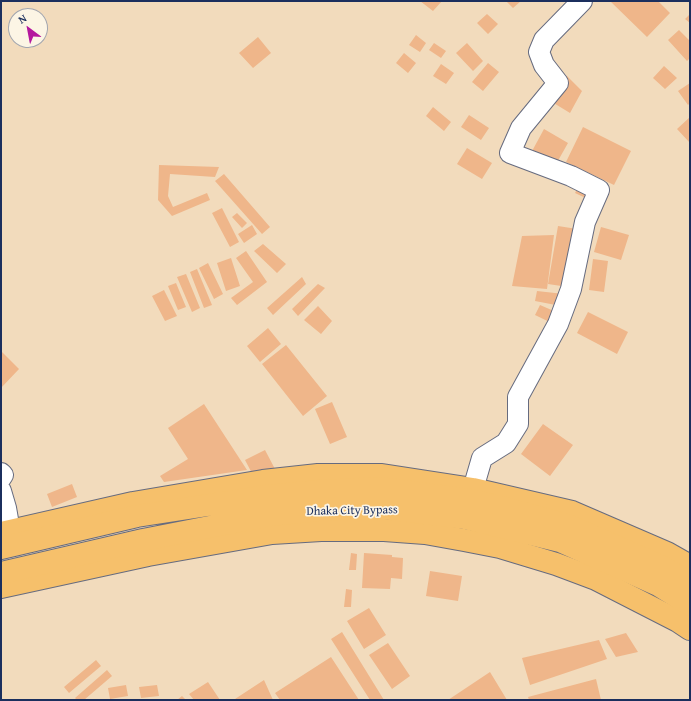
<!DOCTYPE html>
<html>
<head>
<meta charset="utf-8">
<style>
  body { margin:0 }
  #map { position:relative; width:691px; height:701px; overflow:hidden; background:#f2dbbc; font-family:"Gentium Book Plus",serif }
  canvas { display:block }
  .frame { position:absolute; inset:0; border:2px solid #1b2f5e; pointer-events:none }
  .north { position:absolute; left:8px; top:8px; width:40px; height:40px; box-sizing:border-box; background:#fcf5e5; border:1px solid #a2a6af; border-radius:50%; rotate:328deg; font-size:11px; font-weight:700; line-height:16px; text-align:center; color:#1b2f5e }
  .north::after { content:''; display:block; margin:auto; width:14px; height:18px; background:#b5179e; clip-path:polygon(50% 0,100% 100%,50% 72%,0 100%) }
</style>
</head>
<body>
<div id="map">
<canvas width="691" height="701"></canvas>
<div class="frame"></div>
<div class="north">N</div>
</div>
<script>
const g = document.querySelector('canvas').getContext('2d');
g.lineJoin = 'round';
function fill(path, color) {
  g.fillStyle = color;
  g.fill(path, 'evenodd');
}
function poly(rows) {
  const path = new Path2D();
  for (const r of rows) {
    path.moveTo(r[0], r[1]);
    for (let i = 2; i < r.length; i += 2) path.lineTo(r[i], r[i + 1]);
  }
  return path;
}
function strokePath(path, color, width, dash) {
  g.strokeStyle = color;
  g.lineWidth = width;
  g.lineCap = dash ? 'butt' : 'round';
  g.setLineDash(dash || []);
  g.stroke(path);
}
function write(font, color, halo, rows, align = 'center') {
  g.font = font + ' "Gentium Book Plus",serif';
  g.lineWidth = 3.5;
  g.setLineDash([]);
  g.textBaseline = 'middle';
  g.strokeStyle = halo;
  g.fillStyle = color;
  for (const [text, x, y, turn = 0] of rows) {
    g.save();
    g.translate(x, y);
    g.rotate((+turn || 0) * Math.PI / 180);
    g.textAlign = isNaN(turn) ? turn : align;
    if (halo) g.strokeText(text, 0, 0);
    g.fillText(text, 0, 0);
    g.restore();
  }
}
fill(poly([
  [420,1,442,1,433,11],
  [506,1,521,1,513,8],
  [610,1,658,1,670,13,647,37],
  [487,14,498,24,488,34,477,23],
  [690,14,690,23,685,19],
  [679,30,690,41,690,58,687,61,668,40],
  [416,35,426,43,420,52,409,45],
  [258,37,271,53,253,68,239,53],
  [434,43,446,51,441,58,429,50],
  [467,43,483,61,473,71,456,53],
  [404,53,416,63,408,73,396,63],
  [488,63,499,72,483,91,472,82],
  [441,64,454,73,446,84,433,76],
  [664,66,677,78,665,89,653,78],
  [567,76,582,91,570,113,552,102],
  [690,83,690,103,688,105,678,91],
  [433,107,451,122,444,131,426,116],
  [469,115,489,128,481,140,461,127],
  [690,117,690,143,677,129],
  [583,127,631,151,614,185,566,162],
  [544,129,568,143,555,166,531,153],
  [467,148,492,163,482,179,457,164],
  [159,165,219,167,215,177,170,174,168,196,173,207,207,193,210,200,172,216,158,200],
  [224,174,270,227,262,234,215,181],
  [580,184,590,200,575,193],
  [222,208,239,242,230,247,212,213],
  [237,213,247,223,242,228,232,217],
  [252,225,257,234,244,243,238,234],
  [558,226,577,229,568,287,548,284],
  [601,227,629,235,621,260,594,252],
  [554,235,547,289,512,286,522,236],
  [263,244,286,264,277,273,254,251],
  [246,251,267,282,237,305,231,298,253,282,236,258],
  [231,258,240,286,226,291,217,263],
  [593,259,608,261,604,292,589,290],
  [208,263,223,294,214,299,199,268],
  [197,269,212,305,204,308,190,272],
  [186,274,200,308,192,312,177,277],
  [302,277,306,284,273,315,267,308],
  [176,283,186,307,178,310,168,286],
  [318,284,325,288,298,316,292,309],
  [164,290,177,316,165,321,152,296],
  [537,291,564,294,561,306,535,301],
  [540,305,570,318,564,329,535,315],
  [318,306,332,321,321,334,304,320],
  [588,312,628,332,617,354,577,333],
  [268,328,281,344,260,362,247,346],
  [286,345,327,396,303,416,262,364],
  [1,351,19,369,1,388],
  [332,402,347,437,330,444,315,409],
  [204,404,247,470,164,482,160,476,188,459,168,428],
  [543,424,573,445,550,476,521,454],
  [265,450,275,469,255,479,245,460],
  [72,484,77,497,52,507,47,494],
  [351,553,357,554,356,570,349,570],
  [364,553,392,555,392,557,403,558,402,579,391,578,390,589,362,588],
  [430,571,462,576,458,601,426,596],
  [346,589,352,590,351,607,344,607],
  [369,608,386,635,364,649,347,621],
  [342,632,384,700,370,700,331,639],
  [626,633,638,652,616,657,605,639],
  [599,640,607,659,530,685,522,658],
  [388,643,410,676,392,689,369,655],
  [331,657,359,700,280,700,275,693],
  [96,660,101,666,69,693,64,687],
  [107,670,112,676,84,700,77,700,75,698],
  [490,672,507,700,448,700],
  [596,679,601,700,529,700,528,697],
  [264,680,273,700,236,700,235,699],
  [208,682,220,700,194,700,189,694],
  [126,685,128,696,110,699,108,688],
  [157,685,159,696,141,698,139,687],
  [182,696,186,700,177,700]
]), '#efb68a');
const minor = poly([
  [1,473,3,475,1,478],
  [473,489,482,458,506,443,518,424,518,397,558,324,571,289,585,222,599,190,571,176,510,153,521,128,558,83,544,65,539,52,544,40,582,1],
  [1,491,6,508,10,531]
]);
const major = poly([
  [1,533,133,503,263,481,318,475,382,475,473,489,572,512,667,553,690,566],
  [1,587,148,555,272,533,321,530,384,530,425,533,464,540,500,547,556,564,596,579,678,621,690,629]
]);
const highway = poly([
  [1,548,137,516,266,496,318,491,380,488,470,500,505,508,568,525,663,567,690,583],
  [1,573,143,540,271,515,318,510,383,508,465,518,560,541,658,585,690,605]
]);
strokePath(minor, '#666b7f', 22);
strokePath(major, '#666b7f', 24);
strokePath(highway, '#666b7f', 24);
strokePath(minor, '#fff', 20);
strokePath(major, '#f6c06b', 22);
strokePath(highway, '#f6c06b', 22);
write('12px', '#1b2f5e', '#fcf5e5', [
  ["Dhaka City Bypass",352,511,-1]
]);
</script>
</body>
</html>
